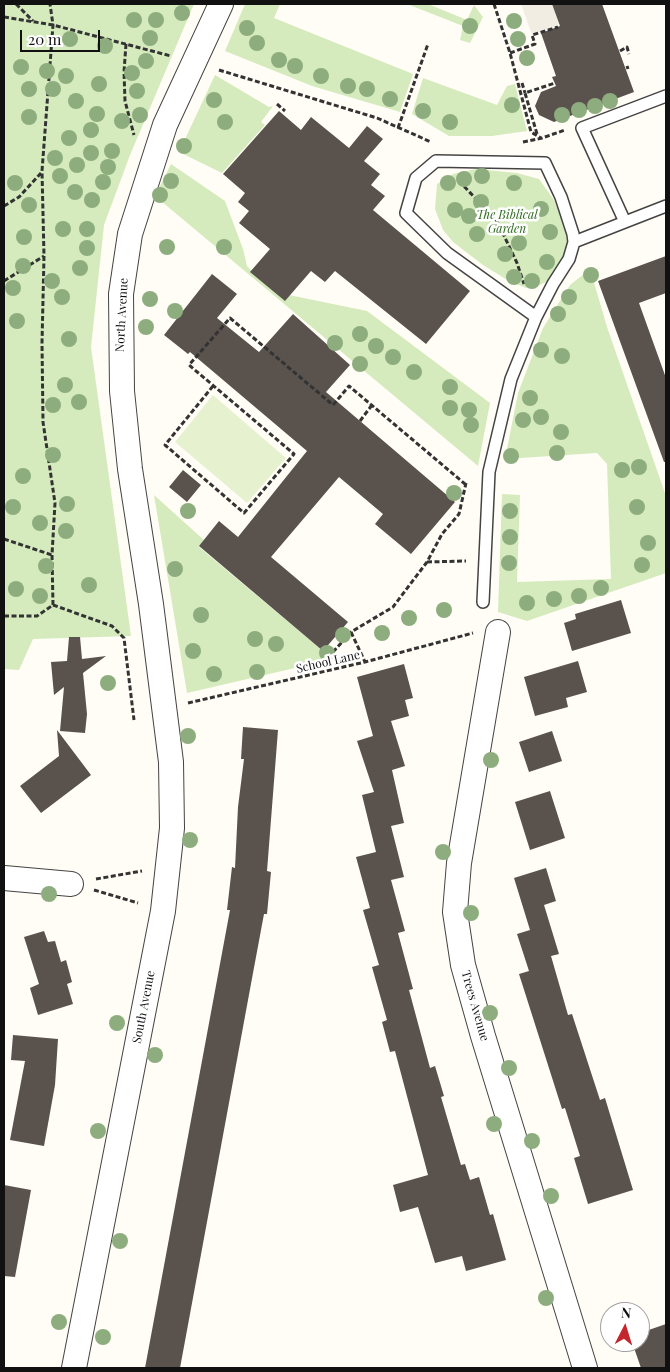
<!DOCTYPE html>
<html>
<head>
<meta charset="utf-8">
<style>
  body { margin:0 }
  #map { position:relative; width:670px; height:1372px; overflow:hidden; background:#fffdf5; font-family:"Playfair Display",serif }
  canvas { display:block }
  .frame { position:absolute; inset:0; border:5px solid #111; pointer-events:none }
  .north { position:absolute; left:600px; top:1302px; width:50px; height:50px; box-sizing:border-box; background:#fff; border:1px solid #a0a0a0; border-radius:50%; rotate:5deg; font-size:14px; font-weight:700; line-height:20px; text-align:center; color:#111 }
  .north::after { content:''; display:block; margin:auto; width:18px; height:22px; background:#c4262e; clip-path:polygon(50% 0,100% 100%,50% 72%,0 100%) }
  .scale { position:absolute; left:20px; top:30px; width:80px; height:22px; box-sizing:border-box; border:2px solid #111; border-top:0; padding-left:6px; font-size:15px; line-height:18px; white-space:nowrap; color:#111; -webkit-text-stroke:4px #fff; paint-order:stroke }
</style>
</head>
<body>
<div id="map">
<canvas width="670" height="1372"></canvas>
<div class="frame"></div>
<div class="north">N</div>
<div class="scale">20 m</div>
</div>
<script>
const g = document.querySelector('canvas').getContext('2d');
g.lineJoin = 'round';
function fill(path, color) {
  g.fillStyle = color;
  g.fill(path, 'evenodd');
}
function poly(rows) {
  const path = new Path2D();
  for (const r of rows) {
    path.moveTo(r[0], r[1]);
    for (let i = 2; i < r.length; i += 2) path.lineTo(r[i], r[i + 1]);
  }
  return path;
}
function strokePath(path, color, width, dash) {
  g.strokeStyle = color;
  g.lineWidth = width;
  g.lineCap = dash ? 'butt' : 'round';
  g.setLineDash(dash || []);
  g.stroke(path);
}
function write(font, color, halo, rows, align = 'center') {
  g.font = font + ' "Playfair Display",serif';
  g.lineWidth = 5;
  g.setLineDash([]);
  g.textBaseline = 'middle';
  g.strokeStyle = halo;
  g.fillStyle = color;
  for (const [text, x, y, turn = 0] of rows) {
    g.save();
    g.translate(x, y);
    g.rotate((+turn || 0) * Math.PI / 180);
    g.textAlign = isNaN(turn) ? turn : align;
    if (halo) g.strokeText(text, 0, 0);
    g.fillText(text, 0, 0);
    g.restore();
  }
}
fill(poly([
  [4,4,194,4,130,155,104,225,91,347,131,636,33,639,19,670,4,669],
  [245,4,280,4,274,18,413,74,400,112,312,86,225,51],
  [407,4,428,4,467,20,474,5,483,17,470,43,460,40,463,26],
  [215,75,269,107,273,106,261,122,265,125,222,173,179,152],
  [423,78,497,105,507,86,515,84,527,131,492,136,449,136,412,114],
  [171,164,225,201,243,249,247,266,259,278,289,295,367,311,490,403,478,466,155,196],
  [476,169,517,173,539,179,554,200,567,230,569,249,561,274,534,288,526,288,509,281,483,265,453,242,443,230,435,209,437,184,453,174],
  [590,269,607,327,666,496,666,573,527,621,498,612,502,494,520,495,517,582,611,579,607,464,597,453,505,459,518,393,543,328,570,285],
  [154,495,204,540,199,547,323,651,321,662,187,693]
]), '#d5ebbd');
fill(poly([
  [213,395,286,458,247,503,175,442]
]), '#e6f2cf');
fill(poly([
  [521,4,552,4,559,24,532,35]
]), '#f1ede2');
fill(poly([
  [552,4,602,4,634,92,554,122,539,115,535,106,541,92,556,86,552,77,556,76,541,33,560,26],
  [279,111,301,130,311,117,349,148,367,126,383,139,364,161,380,174,371,185,385,196,373,210,470,291,426,344,335,271,325,282,311,271,285,301,250,272,270,249,239,223,249,211,238,202,245,193,223,174],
  [666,256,666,293,639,303,666,378,666,462,664,462,598,281],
  [212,274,237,294,217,318,259,352,293,314,350,365,326,392,455,502,411,554,375,524,383,514,339,477,271,557,348,622,323,651,199,546,219,521,238,537,307,451,190,352,188,354,164,335],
  [183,470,201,485,187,502,169,487],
  [621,600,631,633,572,651,564,623,576,619,575,614],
  [69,637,80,637,82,659,106,656,83,673,87,714,85,733,60,731,64,687,54,695,51,662,67,661],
  [578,661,587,692,566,698,568,707,535,716,524,677],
  [404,664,413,698,405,700,409,716,391,721,405,766,392,770,404,823,391,826,404,877,391,880,405,931,398,933,413,989,409,990,430,1068,435,1066,444,1096,441,1097,461,1165,465,1164,470,1180,479,1177,490,1215,493,1214,506,1260,466,1271,462,1256,435,1263,418,1207,400,1212,393,1185,428,1175,395,1051,390,1052,382,1022,387,1020,372,967,379,965,363,910,370,908,356,857,376,852,362,795,374,792,357,741,373,736,357,677],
  [243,727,278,730,267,871,271,872,267,914,264,914,253,973,180,1368,145,1368,230,910,227,910,232,867,235,868,238,807,244,759,241,759],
  [57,730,91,775,41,813,20,786,59,756],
  [552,731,562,761,529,772,519,742],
  [550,791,565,838,530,850,515,802],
  [546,868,556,901,544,905,559,954,551,956,568,1015,572,1014,600,1100,605,1098,633,1190,588,1204,574,1158,580,1156,565,1108,562,1109,519,974,529,971,517,934,530,930,514,878],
  [44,931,48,942,55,941,61,962,66,960,72,982,67,984,73,1004,38,1015,30,988,39,984,24,937],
  [13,1035,58,1039,55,1085,44,1146,10,1140,25,1061,11,1060],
  [4,1185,31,1190,15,1277,4,1276],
  [666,1324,666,1368,641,1368,632,1342,640,1342,640,1333]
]), '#5a524d');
const service = poly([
  [666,96,582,128,625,222,666,206],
  [574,242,625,222],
  [483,602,489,472,511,379,536,317,553,284,569,259,574,242,573,234,561,197,545,163,436,161,416,178,406,213,447,253,536,317]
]);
const minor = poly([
  [498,632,459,863,455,912,463,965,483,1036,585,1368],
  [4,878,71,884],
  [74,1368,163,911,172,828,171,762,151,604,130,469,122,391,121,294,130,234,165,125,221,4]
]);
strokePath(service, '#444', 14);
strokePath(minor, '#444', 26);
strokePath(poly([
  [16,4,33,21],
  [494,4,510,53,531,132,541,138],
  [4,17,53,25,171,56],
  [126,44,124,72,125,101,134,135],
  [620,51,627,47,629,54],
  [510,53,535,44,532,35,558,27],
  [627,66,628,69],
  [219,70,377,118,431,142],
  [522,83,525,93],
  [277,104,285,111],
  [398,128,428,44],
  [537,134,525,93,555,83],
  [523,142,542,138,565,130],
  [459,181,497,221,517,263,524,284],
  [4,206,19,197,42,172],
  [4,281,44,256],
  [213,386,165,445,244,513,294,454,189,365,230,318,333,405,349,386,465,484],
  [360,421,372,405],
  [4,539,52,555],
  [427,562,466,561],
  [53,605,112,626,124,638,134,720],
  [4,616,37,616,53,605,52,555,55,503,43,422,42,343,44,256,42,171,53,25,50,4],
  [351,632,365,662],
  [333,652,351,632,393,607,427,562,442,534,459,514,466,483],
  [188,703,365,662,473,633],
  [96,879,142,871],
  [94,890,138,903]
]), '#333', 3, [5, 2.5]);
strokePath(service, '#fff', 11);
strokePath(minor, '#fff', 24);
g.fillStyle = '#8dad7f';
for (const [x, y] of [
  [182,13],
  [134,20],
  [156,20],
  [514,21],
  [470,26],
  [247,28],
  [150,38],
  [70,39],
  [518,39],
  [257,43],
  [105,46],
  [527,58],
  [279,60],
  [146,61],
  [295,66],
  [21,67],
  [47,71],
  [132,73],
  [66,76],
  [321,76],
  [99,84],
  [348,86],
  [29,89],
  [53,89],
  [367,89],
  [137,91],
  [390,99],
  [214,100],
  [76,101],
  [610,101],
  [512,105],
  [595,106],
  [579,110],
  [423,111],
  [97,114],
  [140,115],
  [562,115],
  [29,117],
  [122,121],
  [225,122],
  [450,122],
  [91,130],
  [69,138],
  [184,146],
  [112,151],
  [91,153],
  [55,158],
  [77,165],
  [108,167],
  [60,176],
  [482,176],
  [464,179],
  [171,181],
  [103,182],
  [15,183],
  [448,183],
  [514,183],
  [75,192],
  [160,195],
  [92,200],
  [481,202],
  [29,205],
  [541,209],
  [455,210],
  [469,216],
  [63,229],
  [87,229],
  [550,232],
  [477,234],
  [24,237],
  [519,243],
  [167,247],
  [224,247],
  [87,248],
  [505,254],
  [547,262],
  [23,266],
  [80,268],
  [591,275],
  [514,277],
  [52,281],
  [532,281],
  [13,288],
  [62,297],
  [569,297],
  [150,299],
  [175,311],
  [558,314],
  [17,321],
  [146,327],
  [360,334],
  [69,339],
  [335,343],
  [376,346],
  [541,350],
  [562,356],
  [393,357],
  [360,364],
  [414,372],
  [65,385],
  [450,387],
  [530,398],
  [79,402],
  [53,405],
  [450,408],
  [469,410],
  [541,417],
  [523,420],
  [471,425],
  [561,432],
  [557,453],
  [53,455],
  [511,456],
  [639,467],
  [622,470],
  [23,476],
  [454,493],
  [67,504],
  [13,507],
  [637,507],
  [188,511],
  [510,511],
  [40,523],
  [66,531],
  [510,537],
  [648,543],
  [509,563],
  [642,565],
  [46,566],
  [175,569],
  [89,585],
  [601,588],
  [16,589],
  [40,596],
  [579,596],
  [554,599],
  [527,603],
  [444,610],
  [201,615],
  [409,618],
  [382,633],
  [343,635],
  [255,639],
  [276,644],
  [193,651],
  [327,653],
  [257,672],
  [214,674],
  [108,683],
  [188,736],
  [491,760],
  [190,840],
  [443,852],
  [49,894],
  [471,913],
  [490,1013],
  [117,1023],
  [155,1055],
  [509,1068],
  [494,1124],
  [98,1131],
  [532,1141],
  [551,1196],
  [120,1241],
  [546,1298],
  [59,1322],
  [103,1337]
]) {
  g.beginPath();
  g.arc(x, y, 8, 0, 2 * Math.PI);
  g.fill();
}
write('italic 12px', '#2f6b1f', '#fff', [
  ["The Biblical",507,215],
  ["Garden",507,229]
]);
write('12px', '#111', '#fff', [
  ["North Avenue",122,315,-87],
  ["School Lane",328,662,-13],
  ["Trees Avenue",475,1006,74],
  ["South Avenue",144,1007,-79]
]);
</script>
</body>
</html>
